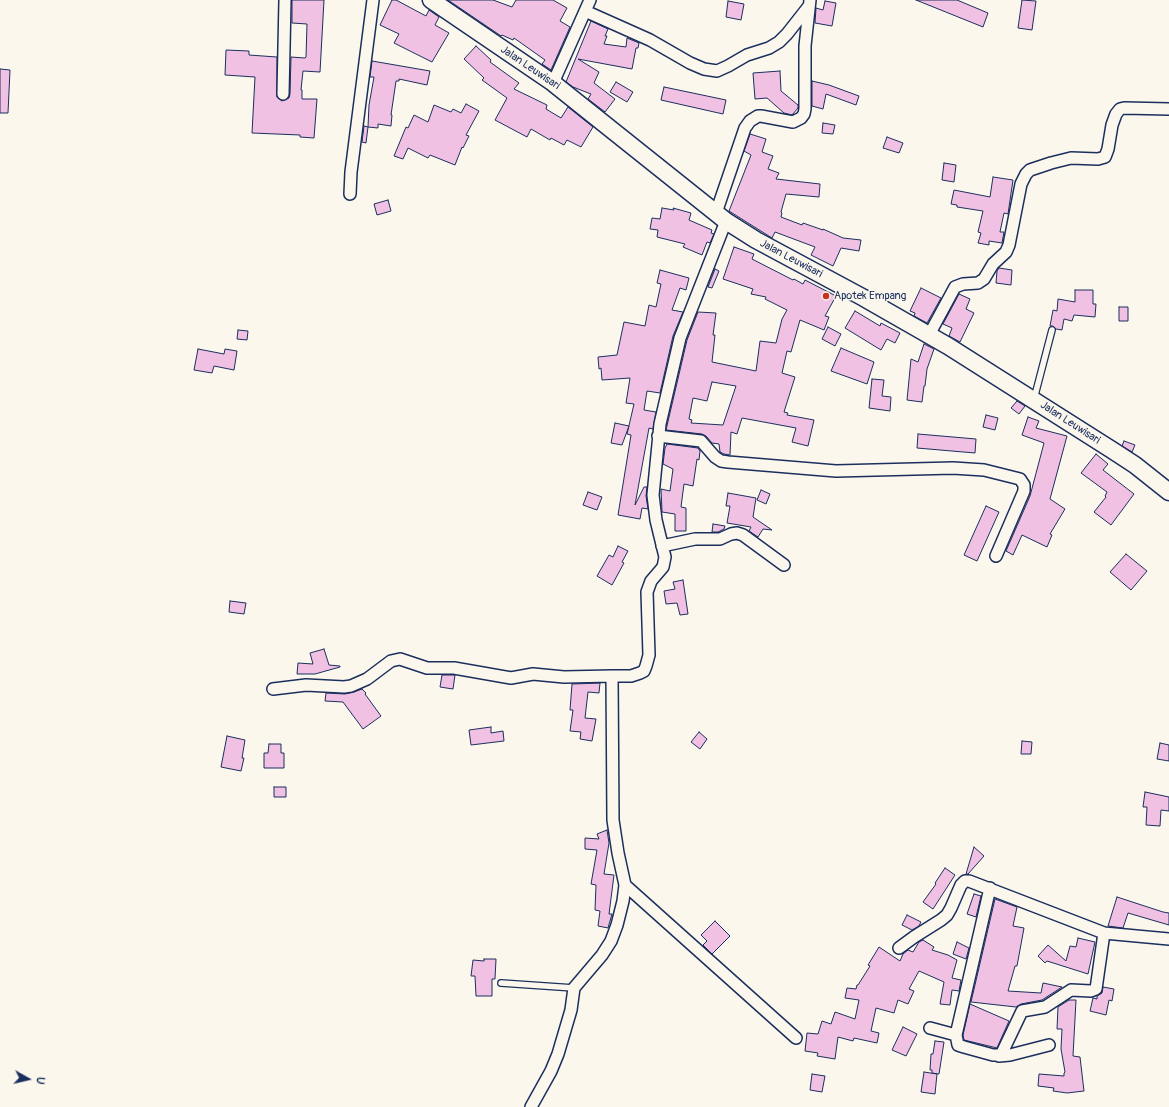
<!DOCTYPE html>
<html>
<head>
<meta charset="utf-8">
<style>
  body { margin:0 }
  #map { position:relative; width:1169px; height:1107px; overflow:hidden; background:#fbf7ec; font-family:Pangolin,sans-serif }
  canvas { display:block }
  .north { position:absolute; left:8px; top:1059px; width:40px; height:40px; -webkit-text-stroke:3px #fbf7ec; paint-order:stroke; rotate:98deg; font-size:11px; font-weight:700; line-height:16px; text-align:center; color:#1b2f5e }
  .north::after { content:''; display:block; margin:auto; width:14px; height:18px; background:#1b2f5e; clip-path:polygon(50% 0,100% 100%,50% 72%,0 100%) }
</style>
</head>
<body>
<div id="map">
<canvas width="1169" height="1107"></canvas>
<div class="north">U</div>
</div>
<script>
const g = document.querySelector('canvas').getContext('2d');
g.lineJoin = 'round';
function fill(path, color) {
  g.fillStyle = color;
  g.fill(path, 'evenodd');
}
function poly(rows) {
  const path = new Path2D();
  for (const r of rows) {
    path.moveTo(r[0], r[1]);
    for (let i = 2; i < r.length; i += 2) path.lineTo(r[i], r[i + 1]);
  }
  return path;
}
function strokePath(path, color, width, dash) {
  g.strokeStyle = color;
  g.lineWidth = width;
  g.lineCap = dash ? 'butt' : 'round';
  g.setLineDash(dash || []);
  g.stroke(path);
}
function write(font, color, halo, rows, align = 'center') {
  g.font = font + ' Pangolin,sans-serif';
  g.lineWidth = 3;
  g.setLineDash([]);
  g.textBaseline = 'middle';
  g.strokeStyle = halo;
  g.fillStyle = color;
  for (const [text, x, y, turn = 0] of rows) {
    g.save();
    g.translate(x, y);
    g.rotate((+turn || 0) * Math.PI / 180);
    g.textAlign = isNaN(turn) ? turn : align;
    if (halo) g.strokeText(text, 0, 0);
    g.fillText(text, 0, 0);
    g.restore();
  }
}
const building = poly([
  [292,0,324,0,320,72,303,71,301,90,302,90,302,99,317,99,314,138,300,137,300,135,252,133,255,77,225,75,226,50,249,51,249,55,277,57,277,97,282,101,289,98,290,94,291,57,305,58,306,57,307,24,292,23,292,0],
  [392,0,396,0,426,16,429,10,439,17,435,25,449,33,432,62,394,43,399,34,380,25,392,0],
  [448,0,493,0,512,7,516,0,553,0,567,8,560,21,570,27,551,70,542,64,545,60,514,38,513,40,502,35,501,36,448,0],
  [916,0,957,0,988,13,983,27,916,0],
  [1022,0,1036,1,1032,30,1018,28,1022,0],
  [728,1,744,4,741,20,726,17,728,1],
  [825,1,836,3,832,26,815,23,816,8,823,10,825,1],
  [591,21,608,29,605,36,607,36,604,44,626,47,627,38,639,43,638,48,636,48,632,69,578,59,599,72,594,83,615,99,605,112,588,99,591,94,573,87,566,82,591,21],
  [476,46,491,60,490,62,519,83,514,89,547,105,546,109,561,118,568,107,593,127,581,147,567,140,564,145,551,138,550,140,531,129,527,137,495,120,507,98,482,80,484,78,464,59,476,46],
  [372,61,430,71,427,85,399,79,399,81,396,81,391,115,392,115,391,126,378,124,378,128,368,127,369,105,374,77,370,77,372,61],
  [0,69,10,70,8,113,0,113,0,69],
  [780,71,781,91,798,105,798,108,792,115,784,113,767,98,755,99,753,73,780,71],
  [812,81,829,85,859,96,856,105,826,94,823,109,812,106,812,81],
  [616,82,633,92,627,102,610,92,616,82],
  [664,87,726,100,723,114,661,100,664,87],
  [466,104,479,111,466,135,469,136,463,148,462,147,455,165,430,155,428,158,408,148,403,159,394,156,406,127,408,128,414,115,428,122,434,105,451,112,453,109,461,113,466,104],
  [823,123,835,125,833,134,822,133,823,123],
  [364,126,368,127,366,143,362,142,364,126],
  [750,134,766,139,762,152,773,156,768,169,779,173,776,179,820,184,819,197,786,194,781,212,782,213,781,217,802,225,803,223,823,230,823,229,843,238,861,240,859,251,841,248,833,266,811,255,815,247,775,232,772,238,729,211,751,155,744,151,750,134],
  [887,137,903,143,899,153,883,148,887,137],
  [944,163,956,165,954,182,942,180,944,163],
  [993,177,1013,180,1008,214,1004,213,1000,232,1004,232,1002,243,989,241,989,245,978,243,981,233,978,232,983,211,957,207,957,205,951,204,954,190,990,197,993,177],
  [388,200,391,211,377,215,374,204,388,200],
  [662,208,674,210,673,208,691,213,689,220,712,230,711,233,714,234,710,243,707,242,702,255,683,247,685,244,657,237,658,230,650,229,652,218,660,219,662,208],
  [734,247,754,254,752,259,793,280,794,279,803,284,805,280,836,296,825,316,829,317,824,330,800,320,791,352,787,351,782,373,795,377,784,412,788,413,787,415,814,420,808,446,792,442,796,428,742,418,737,434,731,432,730,455,724,454,720,452,719,444,712,443,706,436,702,434,666,430,687,340,698,312,716,313,713,335,715,335,712,362,756,371,760,341,776,343,782,319,787,310,765,299,766,297,751,294,753,289,723,279,734,247],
  [712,382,736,386,723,425,691,423,692,420,689,419,693,398,707,401,712,382],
  [999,268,1012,270,1011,285,996,283,997,271,999,268],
  [715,269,719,271,712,288,708,287,715,269],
  [660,270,689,278,686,290,680,288,672,310,683,312,673,336,660,393,647,391,644,410,656,412,653,429,649,428,635,505,644,487,647,487,646,496,648,509,642,508,640,519,618,515,631,435,627,434,634,404,626,403,630,378,602,380,601,368,599,369,598,357,617,355,624,322,645,326,649,305,656,307,661,284,657,283,660,270],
  [921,288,941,298,927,323,914,316,915,313,910,311,921,288],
  [1075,290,1093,290,1093,304,1096,304,1095,317,1074,315,1072,321,1064,319,1062,330,1056,329,1053,326,1050,326,1053,310,1057,311,1058,299,1075,302,1075,290],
  [959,294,970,299,966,309,974,313,960,342,949,336,952,328,943,324,959,294],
  [1119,307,1128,307,1128,321,1119,321,1119,307],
  [855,311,880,326,881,323,900,333,895,343,887,339,881,350,845,328,855,311],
  [828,327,841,334,835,346,822,339,828,327],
  [238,330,248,331,247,340,237,339,238,330],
  [924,344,934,349,927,369,925,386,924,386,922,402,907,400,911,359,918,362,924,344],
  [841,348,874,362,867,384,831,371,841,348],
  [198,349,224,354,225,349,237,351,234,370,214,366,212,373,194,370,198,349],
  [872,379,884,380,882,396,891,397,890,411,869,408,872,379],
  [1017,401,1025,406,1019,414,1011,408,1017,401],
  [986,415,998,418,995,430,983,427,986,415],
  [1028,417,1039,421,1036,428,1067,436,1050,499,1065,509,1050,534,1052,535,1047,547,1022,535,1013,555,1006,551,1030,496,1044,443,1022,435,1028,417],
  [615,423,629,426,622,445,611,443,615,423],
  [918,434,976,439,975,453,917,448,918,434],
  [1124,441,1135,445,1132,452,1122,446,1124,441],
  [667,444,698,448,700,451,699,460,697,459,693,486,684,484,681,507,686,508,686,531,675,531,675,514,662,512,661,489,670,491,673,469,663,464,665,448,667,444],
  [1096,454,1108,464,1103,470,1134,494,1111,525,1094,512,1106,497,1105,496,1107,492,1081,473,1096,454],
  [761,490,770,494,766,504,757,500,761,490],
  [588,492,602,497,597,510,583,505,588,492],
  [728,493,756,498,753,517,772,530,763,529,758,537,749,531,751,527,727,523,730,506,726,506,728,493],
  [986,506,999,512,977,561,964,555,986,506],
  [713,524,725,526,724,529,718,532,712,532,713,524],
  [618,546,628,551,622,562,624,563,612,585,597,576,609,555,613,557,618,546],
  [1126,554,1147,571,1131,590,1110,572,1126,554],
  [683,580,688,614,680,615,677,603,666,604,664,591,675,589,673,582,683,580],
  [230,601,246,603,244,614,229,612,230,601],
  [324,649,329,665,340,666,340,667,315,674,297,674,298,663,313,664,310,653,324,649],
  [442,675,455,675,453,689,440,687,442,675],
  [600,683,599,693,588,692,585,718,596,719,592,741,580,739,581,732,570,731,573,710,570,710,572,684,600,683],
  [362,689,366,693,365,694,381,716,363,729,343,702,325,701,326,693,345,694,354,692,362,689],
  [491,727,491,733,503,731,504,741,471,745,469,730,491,727],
  [699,732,707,739,700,749,691,742,699,732],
  [227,736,245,740,242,758,244,758,241,771,221,767,227,736],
  [1022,741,1032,742,1031,754,1021,754,1022,741],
  [1160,743,1169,745,1169,761,1157,759,1160,743],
  [269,744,281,744,281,753,284,753,284,768,264,768,264,753,268,753,269,744],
  [274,787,286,787,286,797,274,797,274,787],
  [1145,792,1169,797,1169,811,1161,810,1160,826,1146,825,1147,807,1143,807,1145,792],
  [607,830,609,843,604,874,614,875,609,914,612,914,608,928,598,926,600,911,595,910,596,885,591,884,597,850,585,849,585,838,599,839,597,834,607,830],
  [974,847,984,856,968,874,966,874,974,847],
  [945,868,955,875,933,909,923,902,936,884,935,883,945,868],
  [974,894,981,896,976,917,967,914,974,894],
  [1117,897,1163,912,1169,913,1169,925,1128,913,1123,928,1108,926,1117,897],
  [995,899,1017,907,1013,926,1024,928,1017,966,1015,966,1008,991,1041,993,1043,983,1062,987,1042,1000,1021,1004,1016,1007,971,1002,995,899],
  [907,915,921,922,919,926,912,930,902,925,907,915],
  [715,921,730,936,712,954,703,945,707,941,701,935,715,921],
  [1078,938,1095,942,1088,974,1047,961,1045,963,1038,956,1048,945,1066,961,1070,946,1076,947,1078,938],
  [923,940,934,947,932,950,948,955,957,960,952,978,961,980,959,991,952,990,950,1005,940,1004,944,982,919,971,909,989,914,991,908,1004,898,1000,894,1013,876,1008,871,1031,879,1033,877,1043,854,1038,853,1041,838,1037,835,1059,817,1056,818,1053,805,1051,807,1033,818,1034,822,1021,831,1024,835,1012,855,1019,859,1000,845,998,847,988,856,989,857,985,858,985,870,966,868,965,879,947,900,961,903,954,908,950,913,952,919,942,923,940],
  [957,942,969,948,966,959,953,954,957,942],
  [484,959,496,959,495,979,492,979,492,996,476,996,475,976,471,976,473,960,484,961,484,959],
  [1103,987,1114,989,1112,1001,1109,1000,1106,1015,1090,1011,1093,998,1097,999,1097,996,1102,993,1103,987],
  [1069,1000,1076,1000,1073,1056,1080,1057,1084,1091,1067,1093,1053,1091,1054,1088,1038,1086,1039,1074,1064,1076,1064,1073,1065,1072,1061,1049,1062,1029,1057,1029,1058,1007,1069,1000],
  [970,1004,1009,1021,997,1048,964,1040,963,1035,970,1004],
  [903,1027,917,1034,906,1056,892,1050,903,1027],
  [935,1041,944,1042,939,1074,932,1073,932,1070,930,1070,931,1054,933,1054,935,1041],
  [924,1072,937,1074,935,1094,921,1092,924,1072],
  [812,1074,825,1076,822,1092,810,1090,812,1074]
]);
fill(building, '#f0c1e3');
strokePath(building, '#1b2f5e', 1);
const service = poly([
  [1034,399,1052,330],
  [501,983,574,988]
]);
const minor = poly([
  [585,11,650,40,690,63,704,69,717,71,728,66,747,55,769,48,779,42,787,34,809,6],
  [553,83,590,0],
  [283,94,285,0],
  [350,194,351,172,373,0],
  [716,213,745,128,750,121,758,116,761,116,793,122,801,118,804,114,805,109,805,46,810,0],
  [929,335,955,287,963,284,978,283,984,279,993,264,1006,252,1009,245,1021,184,1026,174,1030,170,1051,163,1071,158,1098,159,1105,157,1108,149,1112,125,1116,114,1120,109,1124,108,1169,109],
  [658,436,701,441,715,457,721,461,728,462,836,471,953,468,984,470,1020,479,1024,485,1024,491,996,556],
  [662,546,695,539,720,539,731,534,737,533,743,535,784,565],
  [273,689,306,685,344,687,351,686,367,679,391,661,400,659,427,668,454,668,511,678,533,674,564,677,612,676],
  [625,885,796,1038],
  [899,948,914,937,941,920,947,915,951,908,961,885,965,881,969,881,1104,933,1169,939],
  [930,1028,956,1035,990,888],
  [956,1035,958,1045,964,1047,993,1055,1001,1055,1022,1011,1045,1007,1071,990,1091,991,1096,989,1104,933],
  [999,1056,1010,1055,1049,1045],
  [531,1107,551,1071,558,1054,571,1010,574,988,602,955,611,941,617,925,623,901,625,885,618,853,613,820,612,676,631,676,640,673,644,671,646,666,649,655,647,592,651,581,663,567,665,557,656,520,653,495,660,424,680,338,726,221]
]);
const secondary = poly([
  [431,0,553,83,726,221,756,240,864,298,948,346,1112,450,1135,465,1169,492]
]);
strokePath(service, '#1b2f5e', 8);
strokePath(minor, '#1b2f5e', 14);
strokePath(secondary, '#1b2f5e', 19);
strokePath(service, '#fbf7ec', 5.5);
strokePath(minor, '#fbf7ec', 11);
strokePath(secondary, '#fbf7ec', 16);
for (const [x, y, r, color] of [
  [826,296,4,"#c8321e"]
]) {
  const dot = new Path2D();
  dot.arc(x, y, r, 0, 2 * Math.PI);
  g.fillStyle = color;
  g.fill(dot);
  strokePath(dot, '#fbf7ec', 1.5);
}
write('11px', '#1b2f5e', '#fbf7ec', [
  ["Jalan Leuwisari",530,68,34],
  ["Jalan Leuwisari",791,259,28],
  ["Jalan Leuwisari",1070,423,33]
]);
write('11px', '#1b2f5e', '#fbf7ec', [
  ["Apotek Empang",834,296]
], 'left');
</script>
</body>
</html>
